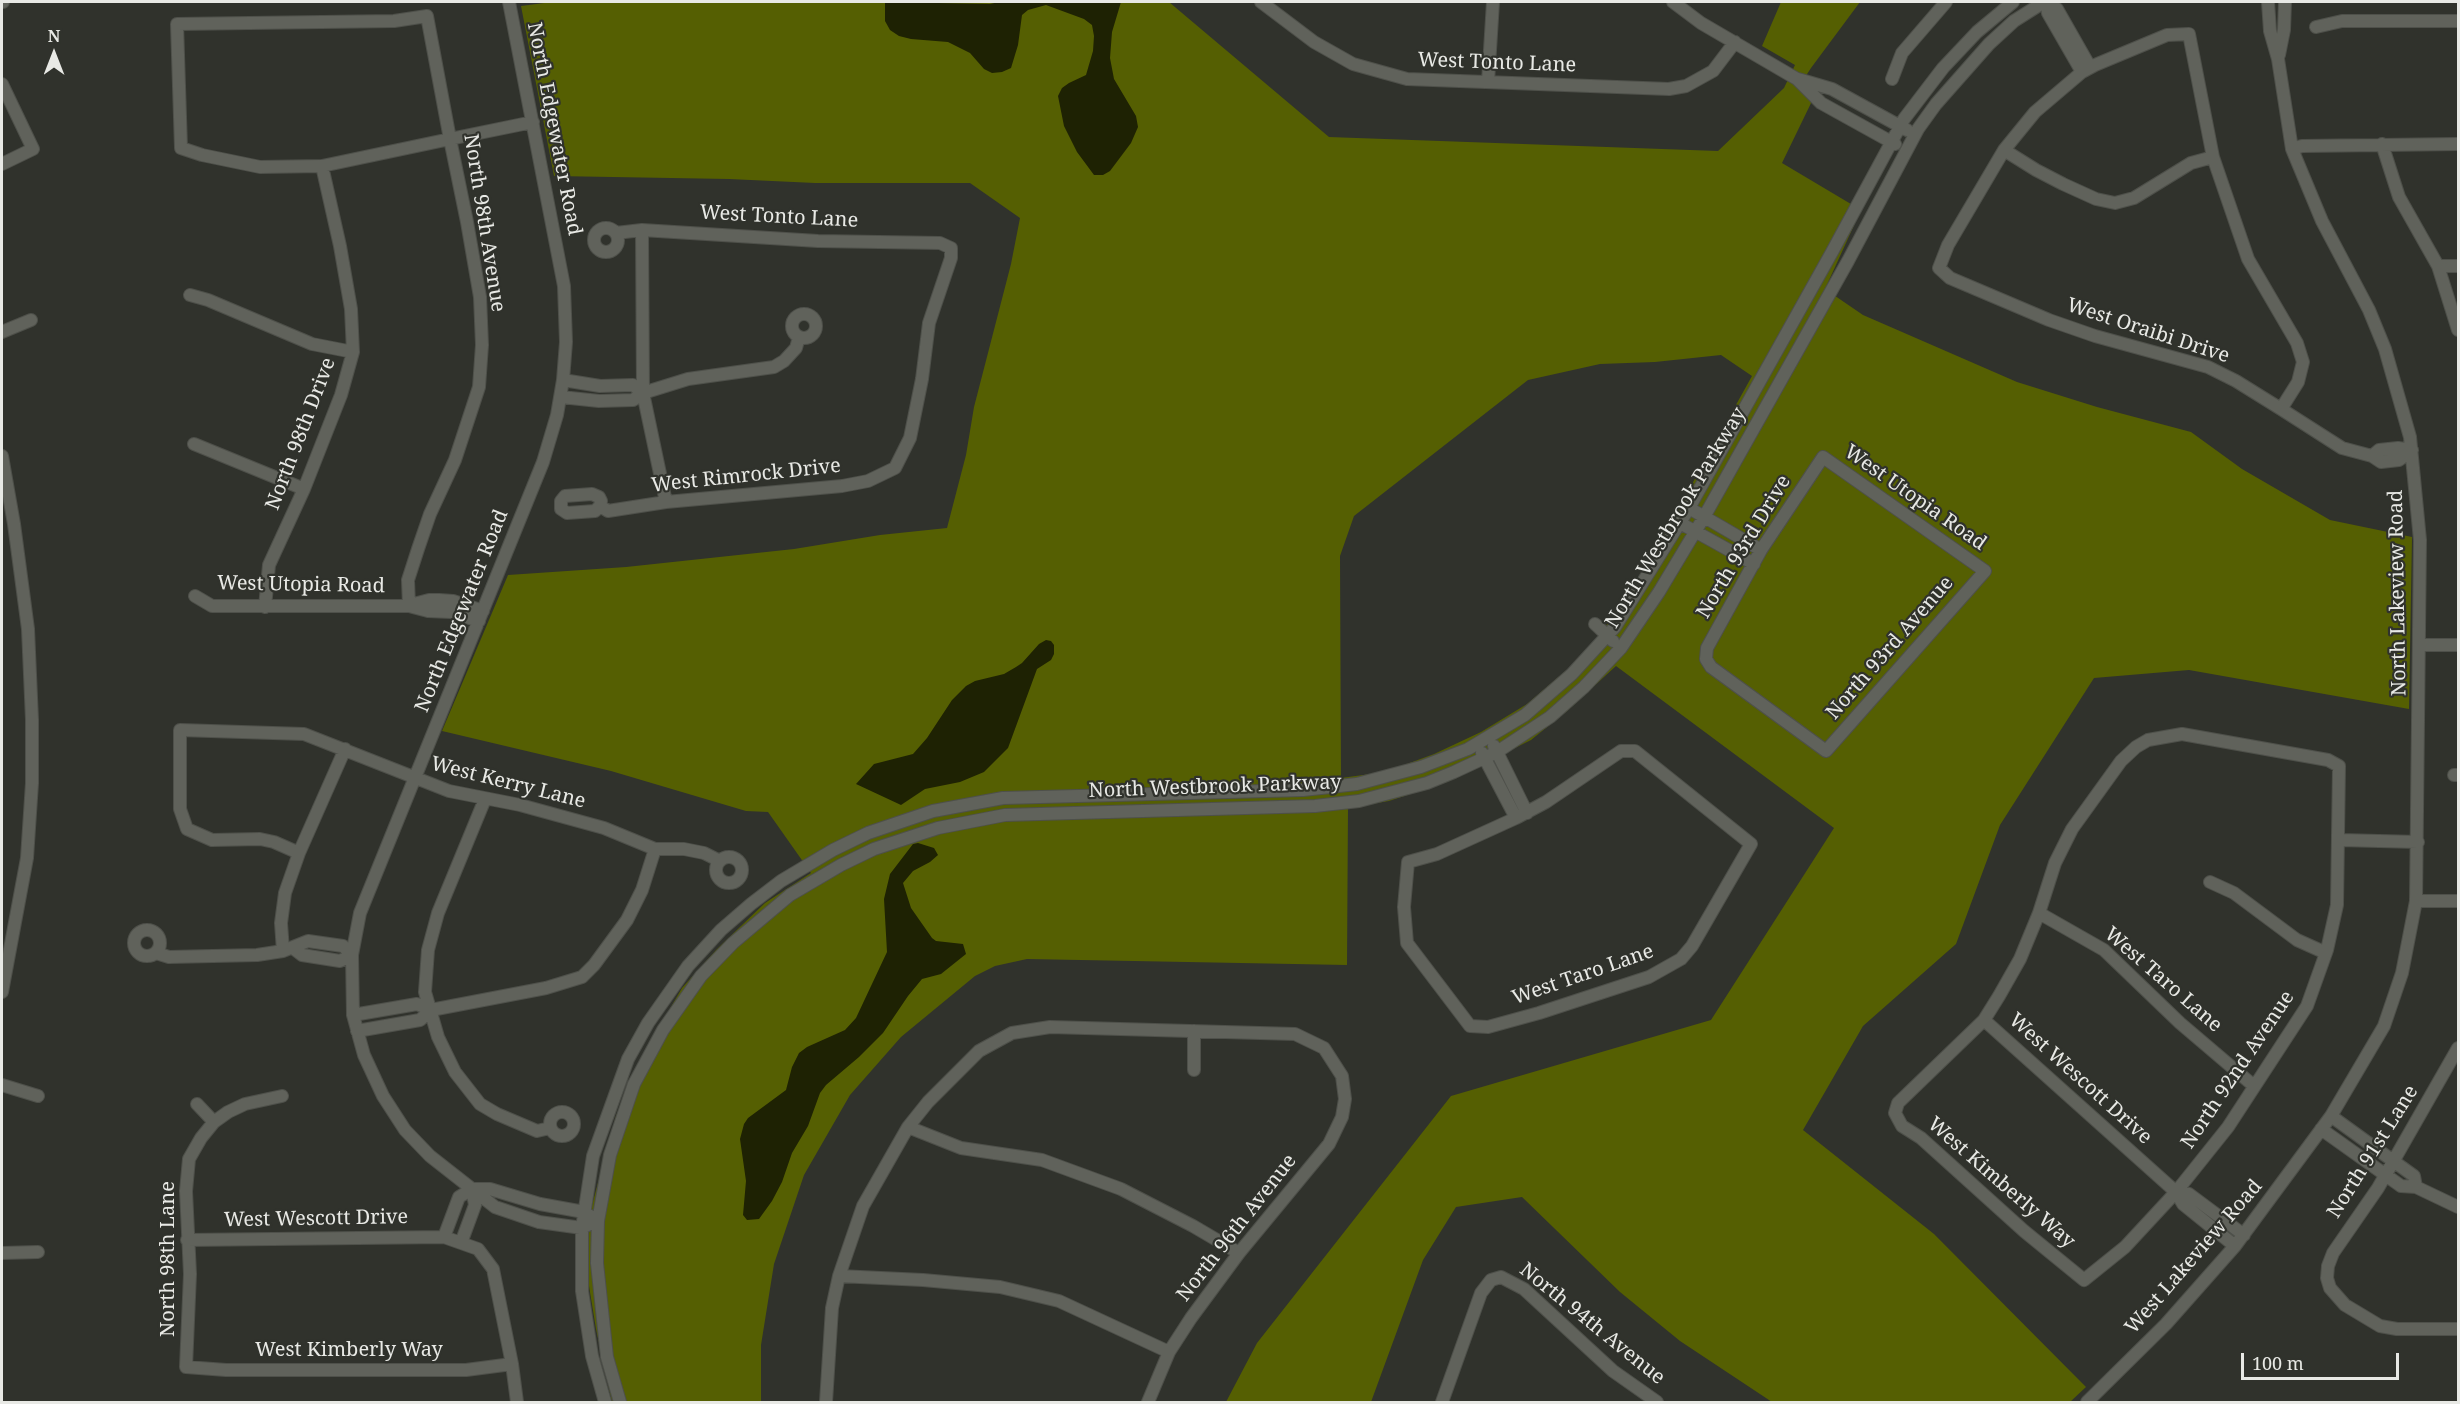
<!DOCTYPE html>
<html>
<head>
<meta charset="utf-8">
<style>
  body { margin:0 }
  #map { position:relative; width:2460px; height:1404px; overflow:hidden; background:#30322c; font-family:"Noto Serif",serif }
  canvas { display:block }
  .frame { position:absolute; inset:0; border:3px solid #e8e9e5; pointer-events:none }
  .north { position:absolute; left:24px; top:24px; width:60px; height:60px; -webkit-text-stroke:4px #30322c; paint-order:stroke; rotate:0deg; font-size:16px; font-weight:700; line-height:24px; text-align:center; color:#e8e9e5 }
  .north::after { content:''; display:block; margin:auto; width:21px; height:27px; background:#e8e9e5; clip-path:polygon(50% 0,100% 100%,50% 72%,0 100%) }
  .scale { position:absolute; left:2241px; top:1353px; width:158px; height:27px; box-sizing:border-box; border:3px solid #e8e9e5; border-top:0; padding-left:8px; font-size:18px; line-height:21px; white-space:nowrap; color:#e8e9e5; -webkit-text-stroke:4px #30322c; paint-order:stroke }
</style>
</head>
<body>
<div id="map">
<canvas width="2460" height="1404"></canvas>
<div class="frame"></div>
<div class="north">N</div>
<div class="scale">100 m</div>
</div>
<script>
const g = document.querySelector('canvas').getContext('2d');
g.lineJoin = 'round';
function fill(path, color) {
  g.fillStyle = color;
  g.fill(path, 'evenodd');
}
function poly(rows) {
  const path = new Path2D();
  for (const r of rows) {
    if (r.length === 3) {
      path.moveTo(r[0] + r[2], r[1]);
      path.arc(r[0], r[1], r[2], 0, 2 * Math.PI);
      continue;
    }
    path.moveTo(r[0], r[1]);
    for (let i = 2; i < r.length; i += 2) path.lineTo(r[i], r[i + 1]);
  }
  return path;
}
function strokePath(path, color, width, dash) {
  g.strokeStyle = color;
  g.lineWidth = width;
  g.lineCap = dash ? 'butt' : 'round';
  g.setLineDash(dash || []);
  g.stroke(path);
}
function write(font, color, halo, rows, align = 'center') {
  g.font = font + ' "Noto Serif",serif';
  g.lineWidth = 4.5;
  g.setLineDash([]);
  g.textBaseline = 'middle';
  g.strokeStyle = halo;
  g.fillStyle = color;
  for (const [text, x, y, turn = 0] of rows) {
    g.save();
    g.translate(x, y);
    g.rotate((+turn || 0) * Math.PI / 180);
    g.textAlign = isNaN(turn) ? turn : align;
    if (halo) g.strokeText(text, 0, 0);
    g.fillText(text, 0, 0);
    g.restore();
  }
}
fill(poly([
  [552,2,1169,2,1329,137,1718,151,1784,88,1795,65,1762,46,1781,2,1860,2,1811,68,1798,88,1813,99,1782,163,1861,210,1825,289,1863,315,2017,382,2097,407,2191,432,2242,469,2330,520,2412,537,2409,709,2189,670,2094,678,2000,825,1956,944,1863,1026,1803,1130,1934,1234,2086,1387,2070,1402,1772,1402,1680,1341,1620,1292,1522,1197,1456,1207,1423,1260,1371,1402,1226,1402,1257,1343,1451,1096,1711,1020,1834,828,1616,666,1567,711,1531,740,1447,782,1389,801,1348,808,1347,965,1027,959,995,966,975,976,901,1037,850,1095,804,1175,774,1264,761,1345,761,1402,612,1402,596,1329,589,1286,588,1220,616,1116,639,1062,682,988,717,949,765,903,811,873,768,812,746,811,611,771,442,731,508,575,626,567,794,549,880,535,947,528,966,455,974,407,1011,264,1020,218,970,183,815,183,729,179,554,176,521,6],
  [1721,355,1752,376,1633,590,1592,644,1569,668,1527,704,1481,732,1434,754,1385,772,1341,778,1340,556,1354,516,1528,380,1600,364,1655,362]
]), '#555f02');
fill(poly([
  [885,2,990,4,999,2,1121,2,1112,32,1110,58,1114,79,1136,116,1138,127,1131,143,1110,171,1103,175,1094,175,1077,152,1064,126,1058,96,1062,88,1069,83,1086,75,1093,51,1094,36,1092,25,1084,19,1046,5,1028,10,1022,15,1018,45,1011,68,1002,72,992,73,984,69,970,53,948,42,911,39,899,36,890,30,885,21],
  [1046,640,1051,641,1054,645,1054,654,1051,660,1037,669,1008,748,984,772,960,782,925,789,901,805,856,784,874,764,913,754,927,738,952,700,966,686,975,681,1004,674,1016,667,1022,663,1039,644],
  [918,843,934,848,938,855,930,862,913,871,903,883,911,908,932,938,936,941,963,944,966,954,941,974,922,979,908,996,883,1033,859,1057,826,1085,820,1093,808,1126,792,1153,782,1182,772,1201,759,1219,747,1220,743,1215,746,1181,740,1139,744,1124,748,1118,786,1090,792,1067,799,1053,807,1047,845,1030,856,1018,887,952,884,899,890,874,913,844]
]), '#1e2203');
const minor = poly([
  [2,2,3,2],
  [509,2,564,286,566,342,563,380,557,415,543,462,360,913,352,955,353,1015,364,1055,383,1096,405,1130,430,1156,495,1207,539,1222,582,1228,588,1225],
  [1261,2,1314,42,1353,64,1407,79,1669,89,1686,86,1713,71,1735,42],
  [1673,2,1701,23,1797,79,1821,103,1895,144],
  [2047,2,2048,13,2082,72],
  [2049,2,2057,9,2090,67],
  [2316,27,2342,21,2458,21],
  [2279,55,2284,30,2285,2],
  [1798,79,1832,89,1907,130],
  [1892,79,1902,53,1946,2],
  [1488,82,1493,2],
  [2,84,33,149,2,164],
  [2382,144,2399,197,2438,266,2458,330],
  [2292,149,2302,146,2458,144],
  [2004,150,2036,170,2063,184,2096,199,2115,203,2134,198,2191,163,2213,157],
  [606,240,12],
  [642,230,643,393,666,502],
  [2438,266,2458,266],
  [190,295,208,300,312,344,353,352],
  [804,326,12],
  [2,332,31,320],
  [563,380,600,386,633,385,643,393],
  [561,397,599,401,633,400,643,393,688,379,774,367,784,361,796,348,799,337],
  [2281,409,2298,382,2303,362,2297,343,2248,259,2213,157,2189,34,2167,35,2095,65,2082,72,2035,112,2004,150,1948,245,1939,268,1950,278,2049,320,2095,336,2208,367,2236,381,2281,409,2342,448,2372,456,2381,462,2399,460,2412,450],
  [194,444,304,489],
  [2,456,14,524,28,629,32,720,32,783,27,858,2,992],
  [2372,456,2379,450,2398,448,2412,450],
  [1823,457,1985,571,1826,751,1711,667,1706,659,1707,648,1761,550,1823,457],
  [592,494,599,497,601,501,600,506,595,511,567,513,561,509,561,501,565,496,592,494],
  [600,506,608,511,666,502,842,486,868,481,895,468,910,438,922,379,929,323,951,258,951,248,940,243,818,241,642,230,616,233],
  [1689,508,1761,550],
  [1680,523,1754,564],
  [195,596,212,606,409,606,428,611,451,612,479,621],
  [410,605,429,600,439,600,453,601,483,611],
  [409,606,408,580,418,549,430,514,455,460,479,387,482,345,480,297,467,222,450,139,427,16,394,21,177,24,181,148,202,155,260,167,322,166,450,139,533,122],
  [265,607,269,565,304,489,341,395,353,352,351,309,340,246,322,166],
  [1595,624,1613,641],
  [2419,645,2458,645],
  [2182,734,2328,760,2339,766,2337,905,2327,950,2307,1006,2228,1127,2176,1192,2125,1247,2084,1280,2024,1231,1921,1138,1902,1126,1895,1113,1898,1103,1984,1020,1999,996,2020,959,2039,913,2055,863,2072,829,2121,761,2136,747,2148,740,2182,734],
  [1494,746,1527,813],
  [1621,751,1635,751,1751,844,1692,946,1681,959,1649,977,1539,1013,1488,1027,1470,1026,1407,943,1404,907,1408,862,1437,854,1516,818,1546,802,1621,751],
  [1482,753,1516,818],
  [2454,775,2458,775],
  [485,799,438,913,428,950,425,992,438,1037,455,1072,480,1104,497,1114,537,1131,550,1128],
  [2340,840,2418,842],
  [299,853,274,842,260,839,212,840,187,829,180,809,180,730,304,734,449,791,520,805,604,828,655,849,684,849,704,853,720,861],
  [729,870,13],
  [2210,882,2234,893,2297,940,2326,953],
  [2416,901,2458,901],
  [2039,913,2104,950,2180,1023,2254,1086],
  [147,943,13],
  [283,951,281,923,285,893,299,853,345,749],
  [156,953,169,957,257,955,283,951,308,941,343,946,352,955,340,961,302,955,293,948],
  [353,1015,417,1004,431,1010],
  [1984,1020,2176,1192,2183,1204,2235,1246],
  [357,1031,420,1020,431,1010,546,988,582,977,594,965,627,920,642,890,655,849],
  [2458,1048,2378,1188,2333,1253,2328,1266,2327,1278,2330,1288,2345,1305,2380,1326,2397,1329,2458,1329],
  [1194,1070,1194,1031],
  [2,1085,38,1096],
  [282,1096,245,1104,228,1112,214,1122,201,1138,189,1159,186,1191,190,1274,186,1367,226,1370,466,1370,512,1364],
  [197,1104,214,1122],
  [562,1124,12],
  [2331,1116,2414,1176,2416,1187],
  [908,1127,961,1148,1042,1160,1121,1189,1193,1226,1239,1253],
  [2321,1129,2401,1186,2416,1187,2458,1207],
  [472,1189,490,1189,540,1204,584,1212,590,1216],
  [2176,1192,2189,1194,2244,1235],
  [444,1237,459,1197,472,1189],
  [187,1240,444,1237,478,1249,493,1269,512,1364,517,1402],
  [461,1243,475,1205,472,1189],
  [2,1253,38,1252],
  [839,1276,923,1280,1000,1287,1059,1301,1169,1352],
  [605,1402,592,1356,582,1291,582,1228,593,1156,628,1059,648,1023,688,966,721,930,751,904,781,881,833,850,868,833,933,811,1003,798,1303,790,1357,784,1421,767,1468,749,1525,715,1572,674,1615,627,1689,508,1832,252,1904,119,1943,68,1977,32,2013,2],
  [620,1402,607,1357,597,1263,598,1221,610,1155,634,1084,663,1030,701,976,733,943,790,895,841,865,874,849,938,828,1005,815,1315,806,1359,801,1427,783,1454,772,1497,752,1550,717,1584,687,1621,648,1659,592,1704,517,1848,261,1918,129,1936,104,1989,44,2014,21,2044,2],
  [826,1402,832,1308,839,1276,863,1206,908,1127,928,1102,979,1051,1012,1033,1050,1027,1295,1034,1324,1048,1342,1076,1345,1099,1342,1117,1329,1144,1239,1253,1191,1318,1169,1352,1148,1402],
  [1442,1402,1481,1293,1491,1280,1501,1277,1524,1289,1613,1371,1657,1402],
  [2087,1402,2166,1324,2235,1246,2331,1116,2384,1026,2402,973,2416,901,2420,540,2410,437,2385,349,2369,310,2322,221,2292,149,2278,59,2270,31,2268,2]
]);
strokePath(minor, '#4e504a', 14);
strokePath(minor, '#60625b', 12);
write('20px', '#e8e9e5', '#30322c', [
  ["West Tonto Lane",1497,63,2],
  ["North Edgewater Road",554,129,79],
  ["West Tonto Lane",779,217,3],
  ["North 98th Avenue",484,223,81],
  ["West Oraibi Drive",2148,331,18],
  ["North 98th Drive",301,434,-69],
  ["West Rimrock Drive",746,476,-6],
  ["West Utopia Road",1915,498,35],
  ["North Westbrook Parkway",1676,518,-59],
  ["North 93rd Drive",1744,547,-59],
  ["West Utopia Road",301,585,1],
  ["North Lakeview Road",2398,593,-91],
  ["North Edgewater Road",462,611,-68],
  ["North 93rd Avenue",1890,648,-49],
  ["West Kerry Lane",508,783,14],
  ["North Westbrook Parkway",1215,787,-2],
  ["West Taro Lane",1583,975,-19],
  ["West Taro Lane",2163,980,41],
  ["North 92nd Avenue",2238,1070,-56],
  ["West Wescott Drive",2080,1079,42],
  ["North 91st Lane",2373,1152,-58],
  ["West Kimberly Way",2001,1183,41],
  ["West Wescott Drive",316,1219,-1],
  ["North 96th Avenue",1237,1228,-52],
  ["West Lakeview Road",2194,1257,-49],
  ["North 98th Lane",168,1259,-90],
  ["North 94th Avenue",1592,1324,39],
  ["West Kimberly Way",349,1350]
]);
</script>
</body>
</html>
